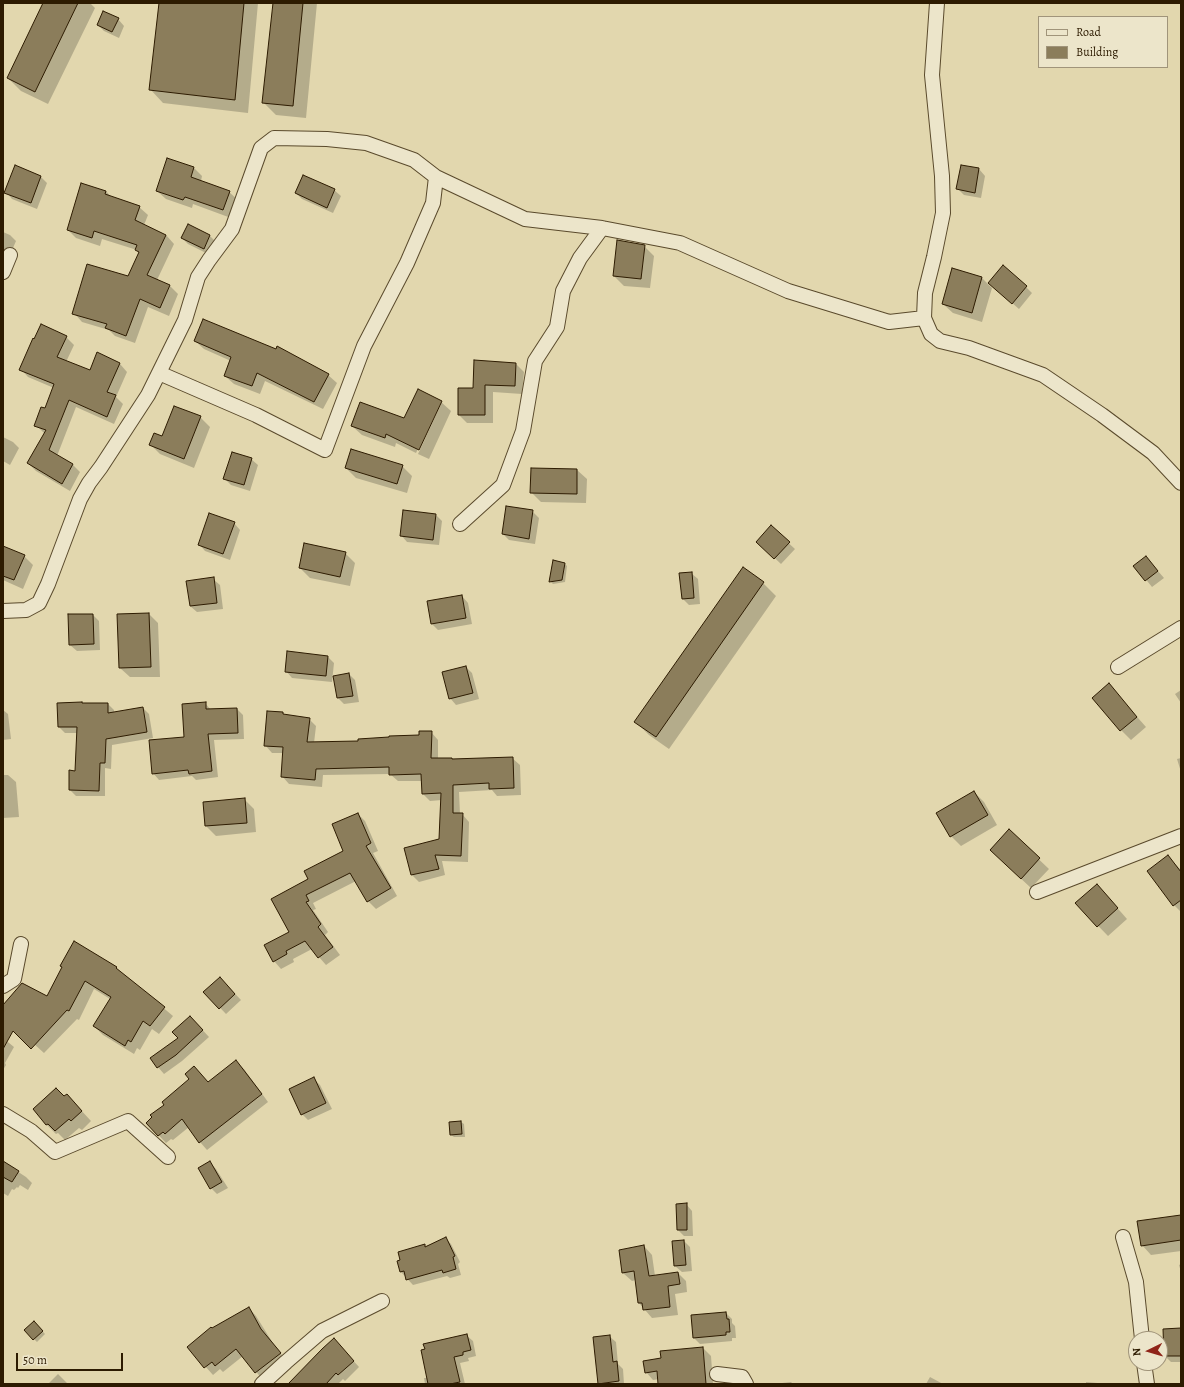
<!DOCTYPE html>
<html>
<head>
<meta charset="utf-8">
<style>
  body { margin:0 }
  #map { position:relative; width:1184px; height:1387px; overflow:hidden; background:#e2d7ae; font-family:Alegreya,serif }
  canvas { display:block }
  .frame { position:absolute; inset:0; border:4px solid #2d1b01; pointer-events:none }
  .legend { position:absolute; left:1038px; top:16px; width:130px; height:52px; box-sizing:border-box; background:#ece5ca; border:1px solid #a0947a; margin:0; padding:5px 7px; list-style:none; font-size:12px; color:#2d1b01 }
  .legend li { display:flex; align-items:center; gap:8px; height:20px }
  .legend b { width:20px; border:1px solid #a0947a }
  .north { position:absolute; left:1128px; top:1331px; width:40px; height:40px; box-sizing:border-box; background:#ece5ca; border:1px solid #a0947a; border-radius:50%; rotate:265deg; font-size:11px; font-weight:700; line-height:16px; text-align:center; color:#2d1b01 }
  .north::after { content:''; display:block; margin:auto; width:14px; height:18px; background:#8f2418; clip-path:polygon(50% 0,100% 100%,50% 72%,0 100%) }
  .scale { position:absolute; left:16px; top:1353px; width:107px; height:18px; box-sizing:border-box; border:2px solid #2d1b01; border-top:0; padding-left:5px; font-size:12px; line-height:14px; white-space:nowrap; color:#2d1b01; -webkit-text-stroke:3px #ece5ca; paint-order:stroke }
</style>
</head>
<body>
<div id="map">
<canvas width="1184" height="1387"></canvas>
<div class="frame"></div>
<ul class="legend">
<li><b style="height:5px;background:#ece5ca"></b>Road</li>
<li><b style="height:11px;background:#8b7d5b"></b>Building</li>
</ul>
<div class="north">N</div>
<div class="scale">50 m</div>
</div>
<script>
const g = document.querySelector('canvas').getContext('2d');
g.lineJoin = 'round';
function fill(path, color) {
  g.fillStyle = color;
  g.fill(path, 'evenodd');
}
function poly(rows) {
  const path = new Path2D();
  for (const r of rows) {
    path.moveTo(r[0], r[1]);
    for (let i = 2; i < r.length; i += 2) path.lineTo(r[i], r[i + 1]);
  }
  return path;
}
function strokePath(path, color, width, dash) {
  g.strokeStyle = color;
  g.lineWidth = width;
  g.lineCap = dash ? 'butt' : 'round';
  g.setLineDash(dash || []);
  g.stroke(path);
}
fill(poly([
  [44,3,90,3,95,8,48,104,21,91,8,78],
  [160,3,258,3,248,113,163,103,150,89],
  [274,3,317,3,306,118,276,115,263,102],
  [118,19,124,26,119,38,104,31,98,25],
  [168,159,194,168,202,176,201,181,229,192,238,200,231,218,193,204,192,208,166,199,157,191],
  [16,166,41,177,47,183,37,209,12,199,6,192],
  [962,166,979,169,985,176,981,198,964,195,958,189],
  [334,190,341,196,333,213,302,199,296,193],
  [106,191,111,197,139,207,148,215,144,225,166,235,174,244,157,280,170,286,178,294,169,316,148,307,135,343,115,336,109,330,82,322,74,313,129,277,140,253,137,250,102,239,100,246,76,238,68,230],
  [3,232,10,235,16,241,3,271],
  [210,236,216,242,210,255,188,244,182,238],
  [644,246,654,256,650,288,624,286,614,276],
  [953,270,982,278,992,288,982,322,953,313,943,304],
  [1026,287,1032,293,1019,309,996,289],
  [42,325,66,337,74,345,66,362,90,371,98,354,120,364,127,372,116,397,123,404,114,424,76,407,57,456,73,465,80,472,70,491,36,471,28,463,45,434,36,425,46,409,54,388,28,377,21,369],
  [195,341,328,375,337,383,323,409,265,381,260,394,234,384,225,376,231,361,204,349],
  [516,364,524,372,522,394,493,392,493,423,467,423,459,415,474,389],
  [441,402,451,411,429,459,418,454,441,404,439,404,416,453,396,443,395,447,362,435,352,426,405,419],
  [200,417,210,427,194,468,160,454,150,444],
  [3,437,13,442,19,448,10,465,3,461],
  [251,459,258,465,250,491,231,485,225,479],
  [402,466,412,476,407,493,356,478,346,468],
  [532,469,577,470,587,479,586,503,541,502,531,492],
  [532,511,539,518,535,544,509,540,503,534],
  [436,515,442,521,439,545,407,542,401,535],
  [234,523,240,530,230,560,205,551,199,544],
  [771,527,795,549,781,564,764,548],
  [3,547,24,556,33,565,23,589,3,580],
  [345,553,355,563,350,586,310,578,300,568],
  [1146,557,1164,578,1152,587,1135,566],
  [565,564,567,566,565,582,553,584,550,581],
  [691,573,698,579,700,604,689,605,683,599,680,574],
  [213,579,220,585,223,609,197,612,190,606],
  [763,583,776,596,669,749,649,735,636,722],
  [462,596,468,603,472,624,438,630,432,624],
  [149,614,158,623,160,677,130,677,120,668],
  [93,615,99,621,100,650,77,651,70,645],
  [328,657,334,663,332,682,292,678,286,671],
  [466,667,472,673,479,699,456,705,450,698],
  [349,674,355,680,359,702,344,704,338,698],
  [1109,685,1146,727,1131,740,1121,730],
  [1181,690,1181,703,1175,694],
  [82,703,83,704,108,704,114,710,114,713,143,708,149,714,153,738,112,745,111,769,105,768,105,796,76,796,70,790,76,772,78,733,65,733,59,727,58,704],
  [205,703,211,710,237,709,243,715,244,739,214,740,218,777,196,780,192,776,159,780,153,773,185,738],
  [3,710,8,714,11,739,3,740],
  [283,713,286,716,309,719,316,726,314,743,359,742,420,736,431,732,438,740,438,759,452,759,453,760,512,758,520,765,521,795,497,796,492,790,459,792,460,814,462,814,469,822,468,862,442,861,445,875,419,882,412,875,406,849,440,840,442,800,430,801,423,794,423,781,398,781,390,774,323,775,322,787,289,784,282,776,284,753,272,753,265,745],
  [1181,758,1181,772,1177,759],
  [3,775,8,775,16,782,19,817,3,818],
  [974,792,984,802,997,825,961,846,951,836],
  [244,799,254,809,256,832,216,836,206,826,204,803],
  [358,814,365,821,378,851,373,853,397,896,376,909,368,901,356,881,313,903,316,909,313,910,328,932,325,935,340,955,326,965,312,949,293,959,294,962,281,969,274,961,290,933,309,879,345,851],
  [1009,831,1049,869,1031,888,1001,860],
  [1168,857,1181,870,1181,912,1174,905],
  [1106,895,1127,919,1108,936,1076,903],
  [63,967,116,968,173,1016,159,1034,152,1029,140,1050,137,1048,134,1054,103,1035,94,1026,110,999,94,989,79,1020,77,1019,44,1053,3,1016,3,1006,47,998],
  [220,978,241,1000,226,1014,205,992],
  [196,1023,209,1037,182,1061,164,1074,151,1059,179,1038],
  [3,1038,14,1047,5,1063,6,1065,3,1070],
  [236,1062,244,1069,268,1102,207,1150,200,1142,189,1127,173,1140,171,1139,166,1143,147,1123,191,1079,208,1083],
  [314,1079,320,1085,332,1109,308,1120,302,1114],
  [67,1095,91,1121,82,1130,79,1128,65,1140,58,1133,56,1134,47,1125,35,1109,65,1097],
  [461,1122,464,1124,465,1137,454,1137,451,1135],
  [3,1162,26,1177,32,1183,28,1190,20,1185,18,1188,17,1187,14,1190,12,1189,8,1196,3,1193],
  [210,1163,216,1169,228,1188,217,1194,211,1188],
  [686,1204,692,1211,693,1236,684,1236,678,1230],
  [1181,1216,1181,1251,1151,1255,1142,1245],
  [445,1238,451,1244,460,1262,458,1264,461,1275,450,1278,447,1276,413,1285,401,1272,398,1262,424,1246,427,1248],
  [684,1241,690,1247,692,1271,682,1272,675,1266],
  [644,1246,652,1255,655,1276,678,1273,686,1281,687,1292,675,1294,678,1315,652,1318,639,1303,636,1280,632,1281,623,1273],
  [1181,1264,1181,1272,1179,1265],
  [249,1308,256,1316,276,1348,287,1361,263,1380,243,1356,223,1372,220,1369,213,1375,188,1347,212,1329],
  [726,1313,732,1319,732,1323,735,1326,736,1338,732,1338,732,1341,700,1344,694,1338],
  [34,1322,45,1334,37,1342,25,1330],
  [1181,1329,1181,1362,1171,1362,1165,1356],
  [466,1335,473,1341,476,1356,468,1358,469,1361,460,1363,465,1384,425,1384,424,1378,427,1378],
  [609,1336,616,1342,618,1364,623,1369,624,1384,599,1384,594,1337],
  [340,1346,359,1367,345,1381,343,1379,338,1384,290,1384],
  [703,1348,711,1356,713,1384,680,1384,679,1376,653,1380,646,1372,662,1359],
  [58,1374,68,1384,48,1384],
  [930,1377,943,1384,926,1384],
  [791,1382,793,1384,773,1384],
  [1086,1382,1109,1384,1110,1384,1086,1384]
]), '#0003');
const building = poly([
  [43,3,78,3,35,92,7,78,43,3],
  [159,3,244,3,235,100,149,90,159,3],
  [273,3,303,3,293,106,262,103,273,3],
  [103,11,119,18,112,32,97,25,103,11],
  [167,158,194,167,191,177,230,191,223,210,185,197,183,200,156,191,167,158],
  [15,165,41,176,31,203,4,193,15,165],
  [961,165,979,168,975,193,956,189,961,165],
  [303,175,335,189,327,208,295,193,303,175],
  [81,183,106,191,105,194,140,206,135,220,166,235,147,275,170,285,160,308,140,299,126,336,105,328,107,324,72,314,87,264,128,276,139,252,135,250,137,245,94,231,92,238,67,230,81,183],
  [188,224,210,235,204,249,181,238,188,224],
  [617,240,645,245,641,279,613,276,617,240],
  [1003,265,1027,286,1012,304,988,283,1003,265],
  [952,268,982,277,972,313,942,304,952,268],
  [203,319,276,349,277,346,329,374,314,402,257,373,252,386,224,376,231,357,194,341,203,319],
  [41,324,67,336,57,357,90,370,97,352,120,363,107,392,116,395,107,417,69,400,49,450,73,464,62,484,27,463,46,430,34,426,41,407,45,408,54,384,19,370,33,338,34,339,41,324],
  [474,360,516,363,515,386,485,385,485,415,458,415,458,388,473,388,474,360],
  [418,389,442,401,419,450,386,434,385,438,351,426,360,402,404,418,418,389],
  [174,406,201,416,184,459,149,445,154,433,162,436,174,406],
  [351,449,403,465,397,484,345,468,351,449],
  [232,452,252,458,244,485,223,479,232,452],
  [531,468,577,469,577,494,530,493,531,468],
  [506,506,533,510,529,539,502,534,506,506],
  [403,510,436,514,433,540,400,536,403,510],
  [209,513,235,522,223,554,198,545,209,513],
  [771,525,790,542,774,559,756,542,771,525],
  [304,543,346,552,340,577,299,568,304,543],
  [3,546,25,555,14,580,3,576,3,546],
  [1146,556,1158,571,1145,581,1133,566,1146,556],
  [553,560,565,563,562,580,549,582,553,560],
  [743,567,764,582,656,737,634,722,743,567],
  [692,572,694,598,682,599,679,573,692,572],
  [214,577,217,603,190,606,186,581,214,577],
  [462,595,466,618,431,624,427,601,462,595],
  [149,613,151,667,119,668,117,614,149,613],
  [68,614,93,614,94,644,69,645,68,614],
  [287,651,328,656,326,676,285,672,287,651],
  [466,666,473,693,449,699,442,672,466,666],
  [349,673,353,696,337,698,333,676,349,673],
  [1109,683,1137,717,1120,731,1092,698,1109,683],
  [82,702,82,703,108,703,108,713,143,707,147,732,106,739,105,763,100,763,99,791,69,790,69,770,75,771,77,727,58,727,57,703,82,702],
  [206,702,206,709,237,708,238,733,208,734,212,771,189,774,188,770,152,774,149,740,184,737,182,704,206,702],
  [267,711,283,712,283,714,310,718,307,742,358,741,358,739,389,737,389,736,419,735,419,731,432,731,431,758,452,758,452,759,513,757,514,788,489,789,489,783,453,785,453,813,463,813,461,856,435,855,439,869,411,875,404,848,439,839,441,793,422,794,421,774,389,775,389,767,316,769,315,780,281,777,283,747,264,746,267,711],
  [974,791,988,815,950,837,936,813,974,791],
  [245,798,247,823,205,826,203,802,245,798],
  [358,813,371,843,366,846,391,888,367,902,350,873,306,895,309,901,306,902,321,924,318,927,333,947,318,958,305,941,286,951,287,954,273,962,264,945,289,932,271,899,308,879,304,871,343,851,332,824,358,813],
  [1009,829,1040,858,1021,879,990,850,1009,829],
  [1168,855,1181,872,1181,900,1173,906,1147,871,1168,855],
  [1097,884,1118,908,1097,927,1075,903,1097,884],
  [74,941,117,967,116,968,165,1007,150,1026,143,1021,131,1042,128,1040,125,1046,93,1026,111,997,85,981,69,1011,67,1010,31,1049,13,1031,3,1049,3,1005,22,983,47,996,62,967,60,966,74,941],
  [220,977,235,994,219,1009,203,992,220,977],
  [190,1016,203,1030,176,1055,157,1068,150,1058,178,1038,172,1032,190,1016],
  [236,1060,262,1094,199,1143,182,1119,165,1134,163,1132,158,1136,146,1123,152,1117,150,1115,164,1105,162,1102,189,1079,185,1074,194,1066,208,1082,236,1060],
  [314,1077,326,1103,301,1115,289,1089,314,1077],
  [56,1088,64,1096,67,1094,82,1111,71,1121,69,1119,55,1131,48,1124,46,1125,33,1109,56,1088],
  [461,1121,462,1134,450,1135,449,1122,461,1121],
  [3,1161,19,1171,12,1182,3,1177,3,1161],
  [210,1161,222,1182,210,1189,198,1168,210,1161],
  [687,1203,687,1230,677,1230,676,1204,687,1203],
  [1181,1215,1181,1240,1141,1246,1137,1221,1181,1215],
  [446,1237,455,1256,453,1257,456,1269,443,1273,442,1270,406,1280,404,1271,400,1272,397,1261,400,1260,398,1252,425,1244,425,1247,446,1237],
  [684,1240,686,1265,674,1266,672,1241,684,1240],
  [644,1245,649,1276,678,1272,680,1284,668,1286,670,1307,643,1310,642,1303,638,1303,634,1271,622,1273,619,1250,644,1245],
  [249,1307,261,1329,281,1353,255,1373,236,1349,215,1366,212,1362,204,1368,187,1347,211,1327,212,1328,249,1307],
  [726,1312,727,1319,729,1319,730,1332,726,1332,726,1335,693,1338,691,1315,726,1312],
  [34,1321,43,1331,33,1340,24,1330,34,1321],
  [1181,1328,1181,1356,1164,1356,1163,1329,1181,1328],
  [467,1334,471,1350,463,1352,463,1355,454,1357,460,1382,450,1384,428,1384,421,1350,425,1349,423,1344,467,1334],
  [610,1335,613,1362,617,1361,619,1381,598,1384,593,1337,610,1335],
  [334,1338,354,1361,338,1375,336,1373,326,1384,288,1384,322,1349,334,1338],
  [703,1347,706,1384,658,1384,657,1371,645,1373,643,1361,661,1358,660,1351,703,1347]
]);
fill(building, '#8b7d5b');
strokePath(building, '#2d1b01', 1);
const street = poly([
  [937,3,932,75,942,176,943,213,934,257,925,293,924,318,931,334,940,341,969,348,1043,375,1102,415,1153,453,1181,483],
  [3,272,10,255],
  [159,373,256,415,325,450,364,346,407,263,433,203,436,177],
  [460,524,503,485,523,431,535,361,557,327,563,291,580,258,602,228],
  [3,611,26,610,39,603,48,584,80,499,89,483,101,467,148,395,185,320,198,277,209,260,232,229,261,148,274,138,327,139,366,143,414,160,436,177,525,219,602,228,680,243,788,291,889,322,924,318],
  [1118,667,1181,628],
  [1037,892,1181,836],
  [3,986,14,979,21,944],
  [3,1114,31,1131,55,1152,128,1121,168,1157],
  [1123,1237,1136,1282,1142,1339],
  [1144,1363,1147,1384],
  [717,1374,742,1377,746,1384],
  [262,1384,286,1362,322,1331,382,1301]
]);
strokePath(street, '#5a4a2c', 16);
strokePath(street, '#ece5ca', 14);
</script>
</body>
</html>
